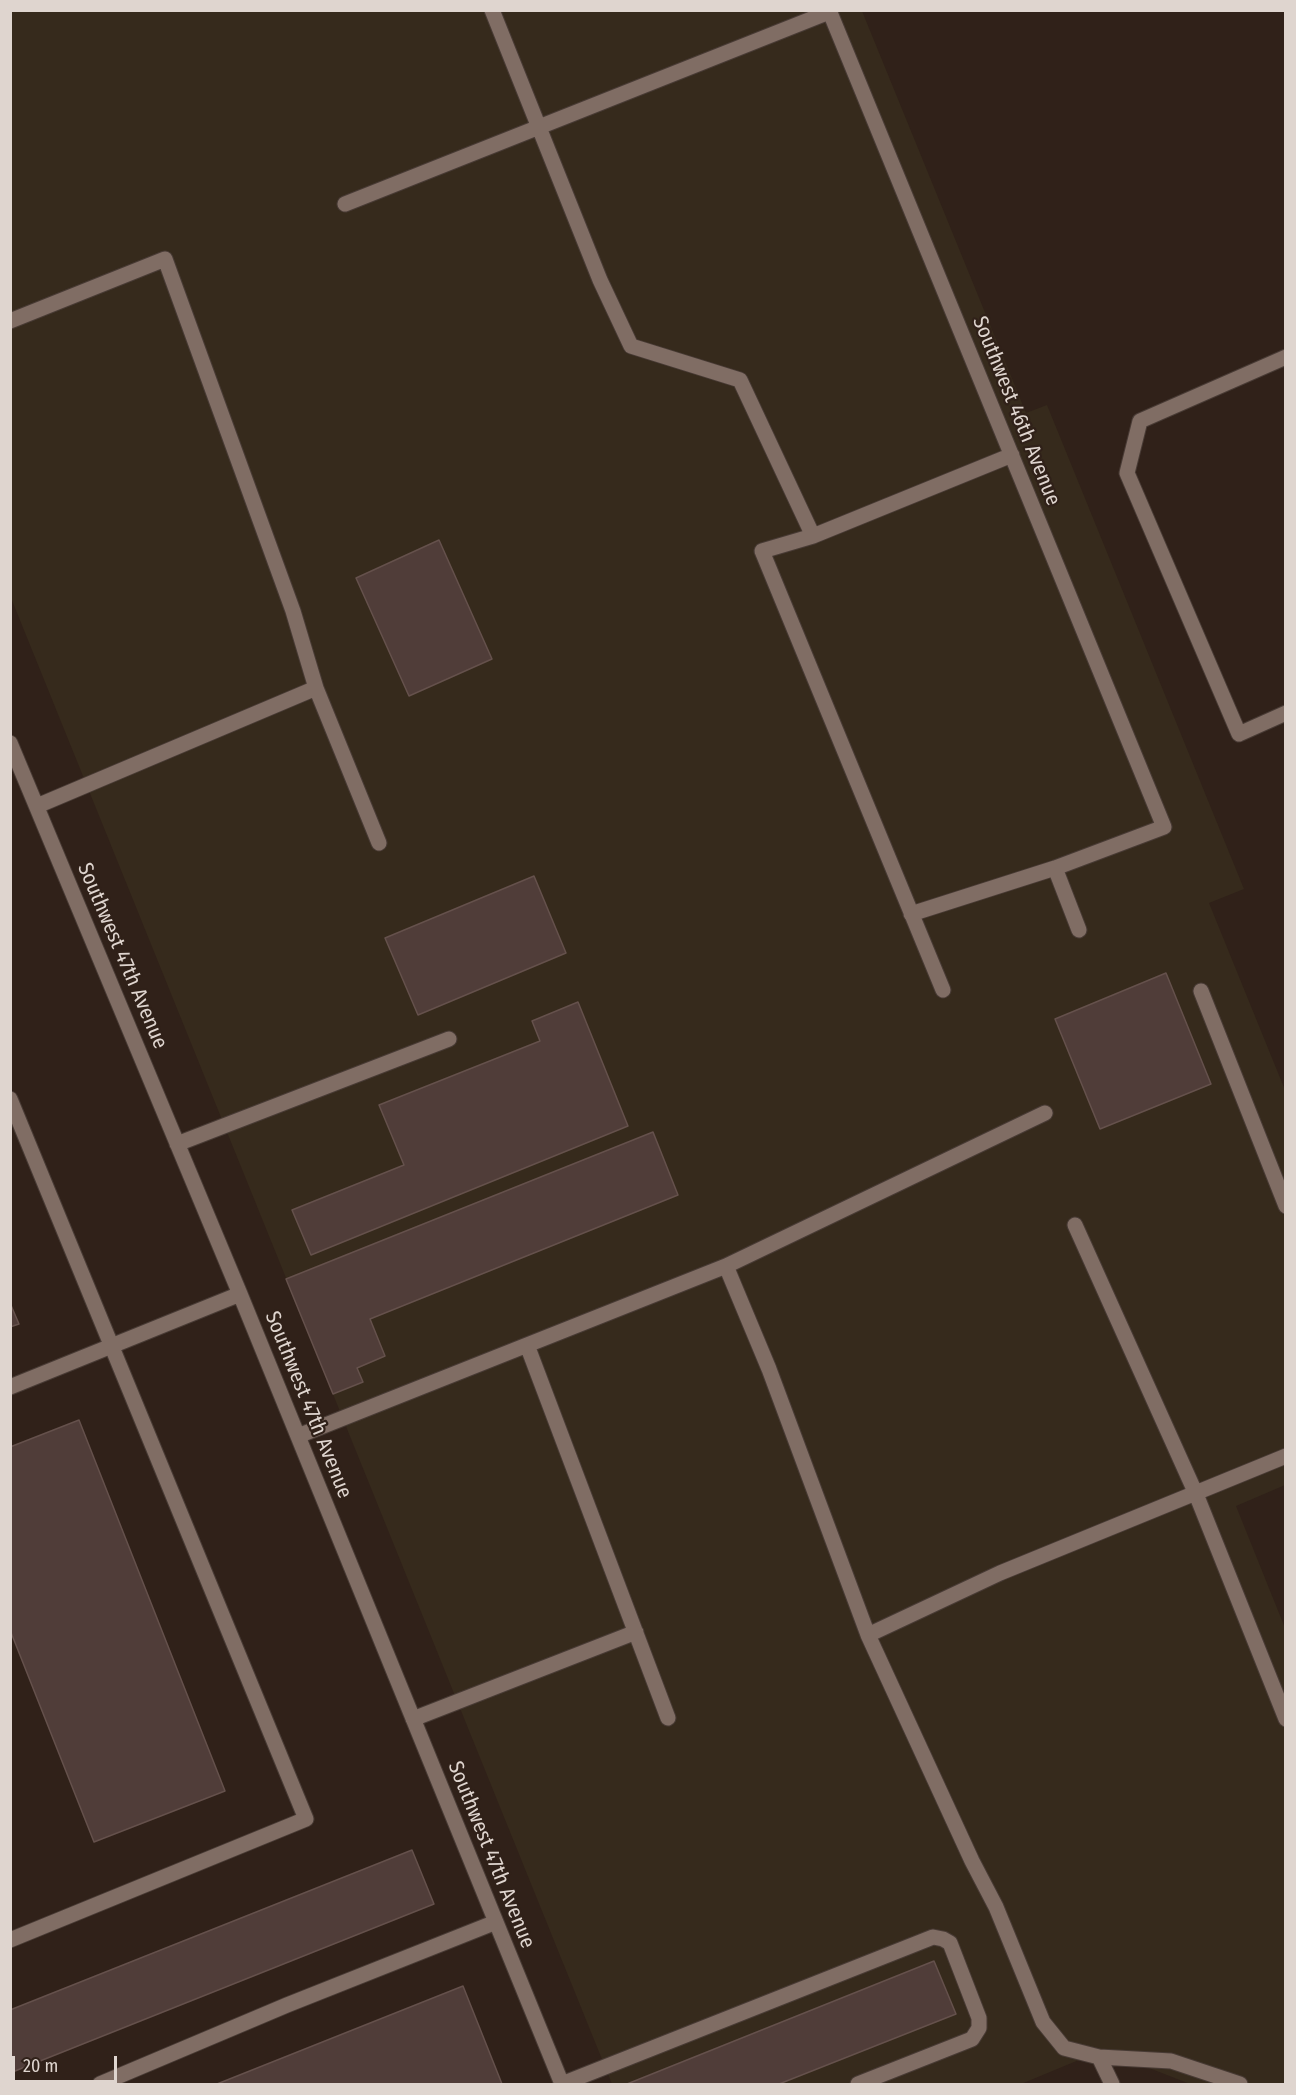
<!DOCTYPE html>
<html>
<head>
<meta charset="utf-8">
<style>
  body { margin:0 }
  #map { position:relative; width:1296px; height:2095px; overflow:hidden; background:#302119; font-family:"Fira Sans Condensed",sans-serif }
  canvas { display:block }
  .frame { position:absolute; inset:0; border:12px solid #dfd5cf; pointer-events:none }
  .scale { position:absolute; left:12px; top:2056px; width:105px; height:27px; box-sizing:border-box; border:3px solid #dfd5cf; border-top:0; padding-left:8px; font-size:18px; line-height:21px; white-space:nowrap; color:#dfd5cf; -webkit-text-stroke:4px #302119; paint-order:stroke }
</style>
</head>
<body>
<div id="map">
<canvas width="1296" height="2095"></canvas>
<div class="frame"></div>
<div class="scale">20 m</div>
</div>
<script>
const g = document.querySelector('canvas').getContext('2d');
g.lineJoin = 'round';
function fill(path, color) {
  g.fillStyle = color;
  g.fill(path, 'evenodd');
}
function poly(rows) {
  const path = new Path2D();
  for (const r of rows) {
    path.moveTo(r[0], r[1]);
    for (let i = 2; i < r.length; i += 2) path.lineTo(r[i], r[i + 1]);
  }
  return path;
}
function strokePath(path, color, width, dash) {
  g.strokeStyle = color;
  g.lineWidth = width;
  g.lineCap = dash ? 'butt' : 'round';
  g.setLineDash(dash || []);
  g.stroke(path);
}
function write(font, color, halo, rows, align = 'center') {
  g.font = font + ' "Fira Sans Condensed",sans-serif';
  g.lineWidth = 4.5;
  g.setLineDash([]);
  g.textBaseline = 'middle';
  g.strokeStyle = halo;
  g.fillStyle = color;
  for (const [text, x, y, turn = 0] of rows) {
    g.save();
    g.translate(x, y);
    g.rotate((+turn || 0) * Math.PI / 180);
    g.textAlign = isNaN(turn) ? turn : align;
    if (halo) g.strokeText(text, 0, 0);
    g.fillText(text, 0, 0);
    g.restore();
  }
}
fill(poly([
  [11,11,862,11,1026,413,1047,405,1244,889,1209,903,1285,1090,1285,1485,1236,1506,1285,1628,1285,2084,1190,2084,1103,2050,1021,2084,612,2084,11,598]
]), '#362a1c');
const building = poly([
  [439,540,492,659,409,696,356,578,439,540],
  [534,876,566,953,418,1015,385,938,534,876],
  [1166,973,1211,1084,1100,1129,1055,1019,1166,973],
  [578,1002,628,1126,311,1255,292,1210,404,1165,379,1105,540,1041,532,1021,578,1002],
  [653,1132,678,1195,370,1319,385,1356,357,1368,363,1382,333,1394,286,1279,653,1132],
  [10,1303,19,1324,10,1327,10,1303],
  [79,1420,225,1791,94,1842,10,1630,10,1447,79,1420],
  [412,1850,434,1904,10,2073,10,2010,412,1850],
  [934,1961,956,2014,779,2084,627,2084,934,1961],
  [463,1986,502,2084,217,2084,463,1986]
]);
fill(building, '#503d39');
strokePath(building, '#65514c', 1.5);
const minor = poly([
  [492,10,600,280,631,346,740,380,813,536,762,551,943,990],
  [829,10,1164,827,1055,868],
  [345,204,829,12],
  [10,321,165,259,293,611,316,688,37,806],
  [1286,357,1140,421,1127,473,1239,734,1286,713],
  [813,536,1012,455],
  [316,688,379,843],
  [10,743,240,1294,562,2084],
  [911,914,1055,868,1079,930],
  [1201,991,1286,1206],
  [10,1099,306,1819,10,1940],
  [177,1144,449,1039],
  [1075,1225,1196,1494,1286,1719],
  [726,1266,769,1369,868,1635,972,1861,996,1907,1043,2022,1064,2048,1099,2057,1171,2061,1240,2084],
  [527,1345,668,1718],
  [10,1387,240,1294],
  [298,1436,726,1266,1045,1113],
  [868,1635,1000,1573,1286,1456],
  [413,1719,636,1632],
  [1099,2057,1112,2084],
  [100,2084,287,2005,496,1922],
  [562,2084,933,1937,943,1939,950,1943,979,2018,979,2028,972,2039,858,2084]
]);
strokePath(minor, '#483b35', 17);
strokePath(minor, '#806d64', 15);
write('21px', '#dfd5cf', '#302119', [
  ["Southwest 46th Avenue",1016,411,68],
  ["Southwest 47th Avenue",122,956,67],
  ["Southwest 47th Avenue",308,1405,68],
  ["Southwest 47th Avenue",491,1855,68]
]);
</script>
</body>
</html>
